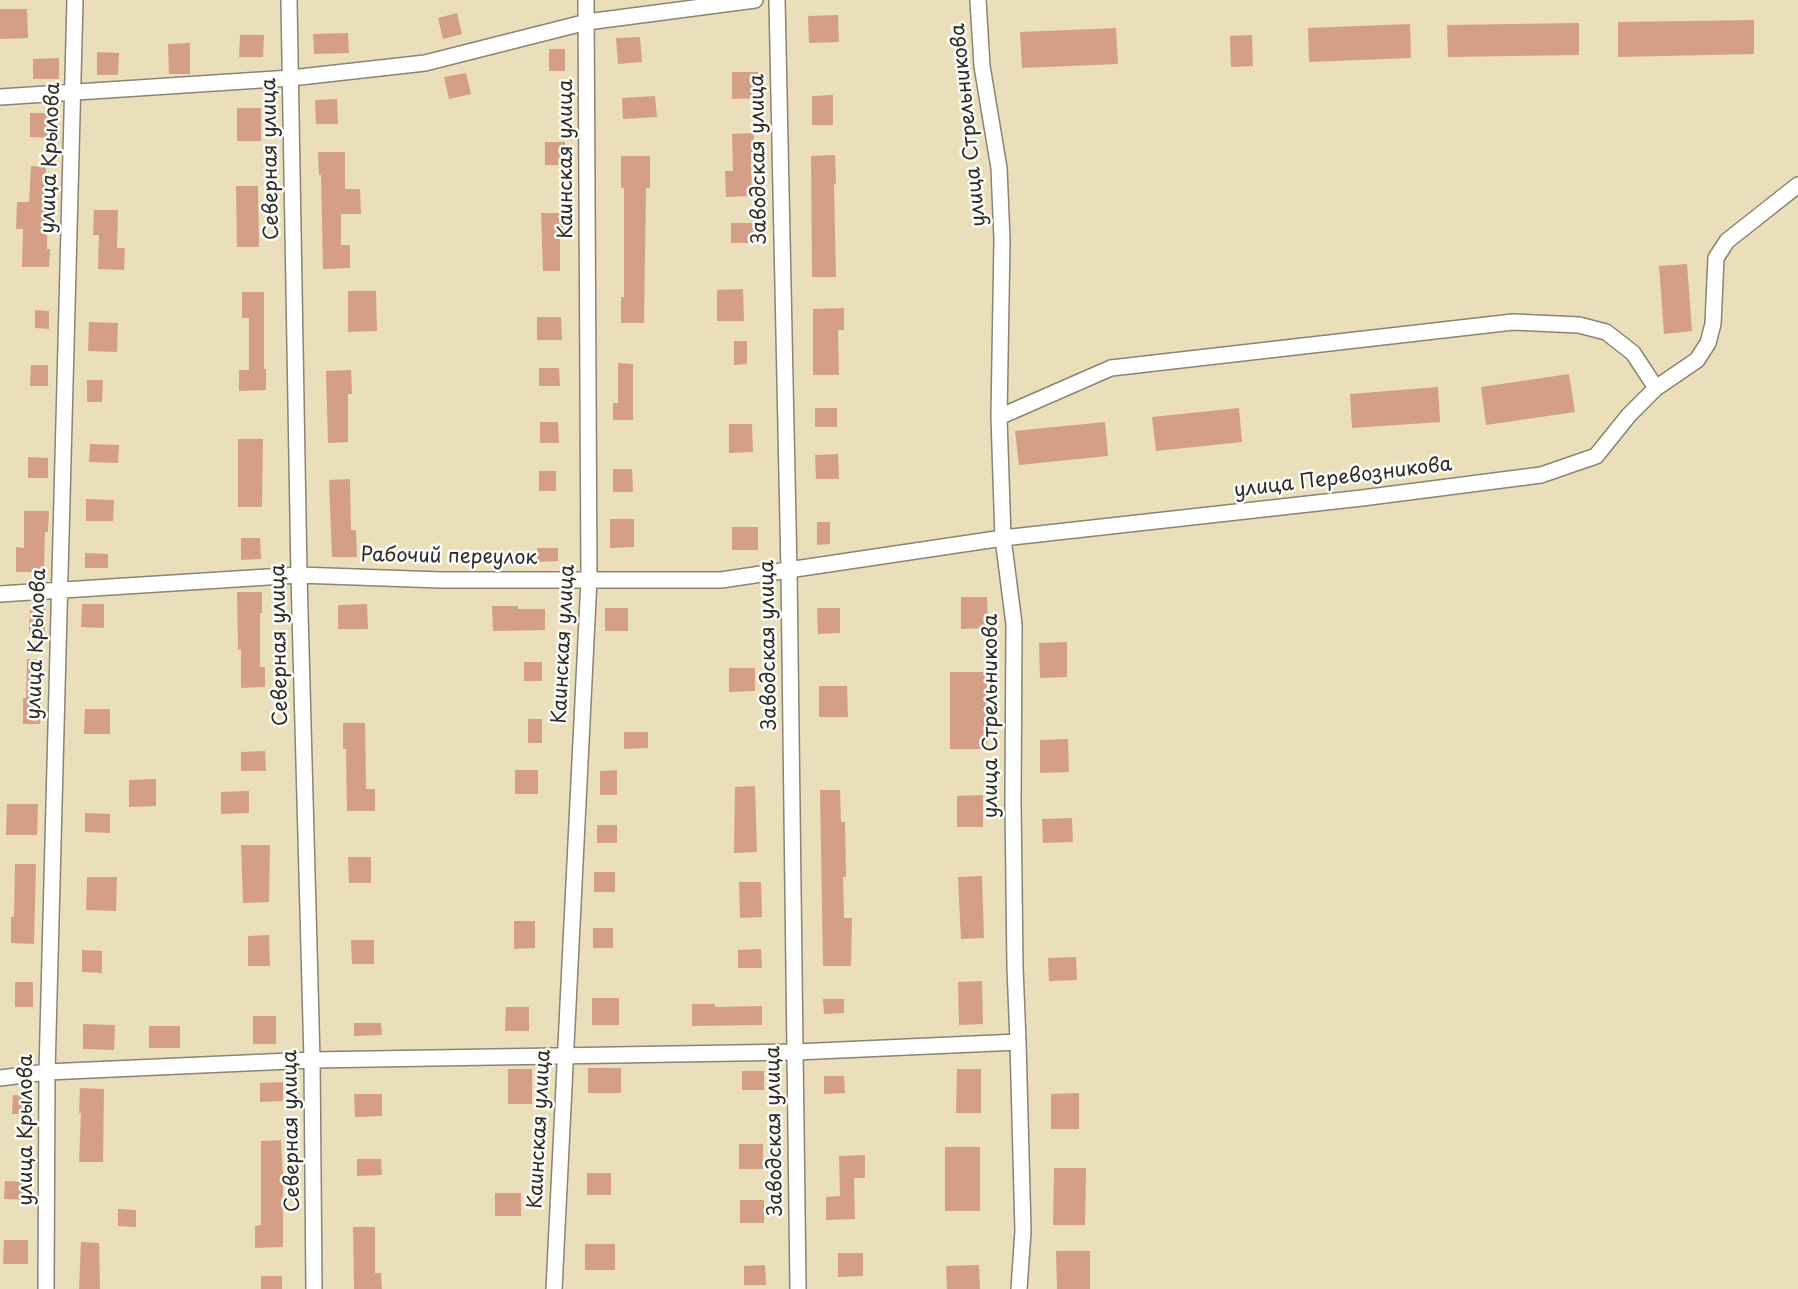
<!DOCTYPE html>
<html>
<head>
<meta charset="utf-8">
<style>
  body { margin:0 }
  canvas { display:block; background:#ebdebb }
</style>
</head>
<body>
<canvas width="1798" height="1289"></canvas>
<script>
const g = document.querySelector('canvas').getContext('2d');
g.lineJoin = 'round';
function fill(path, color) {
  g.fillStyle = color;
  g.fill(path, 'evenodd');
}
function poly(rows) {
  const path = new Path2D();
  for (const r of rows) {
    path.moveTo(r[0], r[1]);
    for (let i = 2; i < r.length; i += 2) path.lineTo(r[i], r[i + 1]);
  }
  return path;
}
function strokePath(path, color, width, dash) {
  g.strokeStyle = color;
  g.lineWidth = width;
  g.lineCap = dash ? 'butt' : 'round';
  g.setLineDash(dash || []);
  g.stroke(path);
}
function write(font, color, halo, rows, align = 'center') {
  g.font = font + ' "Playpen Sans",sans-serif';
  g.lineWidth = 5;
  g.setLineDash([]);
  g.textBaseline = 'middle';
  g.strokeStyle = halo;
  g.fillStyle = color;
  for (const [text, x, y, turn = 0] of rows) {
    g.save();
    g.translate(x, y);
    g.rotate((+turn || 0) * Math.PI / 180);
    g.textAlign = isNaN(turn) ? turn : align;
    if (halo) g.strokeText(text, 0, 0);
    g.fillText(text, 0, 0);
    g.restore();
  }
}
fill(poly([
  [0,9,27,9,28,38,0,39],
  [457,13,462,34,443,39,438,18],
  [838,15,839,42,809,43,808,16],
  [1754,20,1754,54,1618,57,1618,22],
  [1579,23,1579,55,1448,57,1447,25],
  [1410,24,1411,58,1309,62,1308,28],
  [1116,28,1118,64,1022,68,1020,32],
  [348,33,349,53,314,54,313,34],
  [240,35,264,35,263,57,239,57],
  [1252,35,1253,66,1231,67,1230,36],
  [640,37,642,62,618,64,616,38],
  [190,43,190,74,169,74,168,44],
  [549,49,565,49,565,71,549,71],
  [97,52,119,53,118,75,97,75],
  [59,58,59,79,33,79,33,59],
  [732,72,758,72,759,98,732,99],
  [466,73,471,94,449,99,444,77],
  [833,95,833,125,812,125,812,96],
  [655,96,657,117,623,119,622,98],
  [337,99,338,124,316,124,315,100],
  [237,108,261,108,261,141,237,141],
  [30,113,50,113,50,138,30,137],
  [754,133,754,155,751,155,752,196,726,197,725,171,733,171,732,134],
  [545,142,565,142,566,165,545,165],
  [318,152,345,152,345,189,360,189,361,214,341,214,341,245,350,245,350,268,323,269,321,175,319,175],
  [835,155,836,184,834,184,836,277,812,277,811,156],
  [621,156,650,156,650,188,646,188,644,323,621,323,621,297,624,297,624,188,621,188],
  [31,166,46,167,45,203,48,203,47,249,50,249,49,267,22,267,23,229,16,229,17,202,29,202],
  [236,186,258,186,259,247,237,247],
  [94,210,118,210,117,248,125,248,124,270,98,269,99,235,93,235],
  [541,213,563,213,563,234,560,234,560,271,543,271],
  [731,223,753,223,754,243,731,243],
  [1687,264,1692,331,1664,334,1659,266],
  [743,289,744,321,717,321,717,290],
  [348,291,376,291,377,331,348,332],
  [242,292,264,292,264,369,266,369,266,390,239,391,239,370,249,370,249,318,242,318],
  [844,308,844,330,838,330,839,375,813,375,813,309],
  [35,310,49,311,49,329,35,328],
  [537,317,561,317,562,340,537,340],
  [89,322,118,323,117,352,88,351],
  [734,341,747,341,747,364,734,365],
  [618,363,633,364,633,420,613,420,613,403,618,403],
  [31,365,48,365,48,386,30,386],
  [539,368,559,368,560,386,539,386],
  [351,370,352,394,348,394,348,442,328,443,326,371],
  [1569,374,1575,412,1486,425,1481,387],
  [87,380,103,380,102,402,87,402],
  [1438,387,1440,422,1352,428,1350,394],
  [815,408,837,408,837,427,815,427],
  [1239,408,1242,442,1156,451,1152,417],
  [540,422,558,422,559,443,540,443],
  [1105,422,1108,456,1019,465,1015,431],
  [729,424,752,424,753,452,729,453],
  [238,439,263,439,262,507,238,507],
  [90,444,119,445,118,463,89,462],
  [838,454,839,479,816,479,815,455],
  [28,457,48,458,48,478,28,478],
  [613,469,632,469,633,492,613,492],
  [539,471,556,471,556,491,539,491],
  [350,479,351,530,356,530,357,557,332,557,329,480],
  [86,499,114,500,113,521,86,521],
  [24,511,49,511,48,532,45,532,44,572,16,572,16,547,24,548],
  [610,519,634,519,634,547,610,548],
  [817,522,830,522,830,544,817,545],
  [732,527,758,527,758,550,732,550],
  [241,538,260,538,261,559,241,560],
  [537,548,558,548,558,561,537,562],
  [85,553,108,554,108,568,85,568],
  [237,592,262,592,262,613,260,613,260,667,265,667,265,687,241,688,241,649,238,650],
  [961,597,987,597,988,628,961,629],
  [82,604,104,604,104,628,81,627],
  [367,604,368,629,338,629,338,605],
  [492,606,518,606,518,609,545,609,545,630,493,631],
  [30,607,45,607,45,633,29,633],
  [605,608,628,608,628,631,605,631],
  [817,608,840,608,840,633,818,634],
  [1067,642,1067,677,1040,678,1039,643],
  [27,659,44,659,40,724,23,724,23,698,26,698],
  [524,662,542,662,542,681,524,681],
  [729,668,755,668,755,691,729,692],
  [950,672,987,672,987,749,950,749],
  [819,686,847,686,848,717,819,717],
  [85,709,110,709,110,734,84,734],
  [528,719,542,719,542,743,528,743],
  [343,723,365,723,366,789,375,789,375,811,347,811,346,749,343,749],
  [624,732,648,732,648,748,624,749],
  [1068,739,1069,772,1040,773,1040,740],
  [265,751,266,771,241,771,241,752],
  [515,770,538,770,538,794,515,794],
  [617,770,617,795,600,795,600,771],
  [156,779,156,806,129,807,129,780],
  [755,786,757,852,734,853,735,787],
  [820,790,840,790,841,822,845,822,846,877,843,877,844,918,852,918,851,966,823,966],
  [249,791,249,813,221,814,221,792],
  [983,795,983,827,957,827,957,796],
  [7,804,38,804,37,835,6,835],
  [85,813,110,814,110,833,85,832],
  [1072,818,1073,842,1043,843,1042,819],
  [597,825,617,825,617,843,597,843],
  [241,845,270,845,269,902,243,903],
  [348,857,371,857,371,883,349,883],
  [15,864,36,864,34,944,11,943,11,917,14,917],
  [594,872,615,872,615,892,594,892],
  [982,876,984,938,961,939,958,877],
  [87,877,117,877,116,911,86,910],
  [739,882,761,882,762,917,740,918],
  [514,921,535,921,535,948,514,949],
  [593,928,613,928,613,948,593,948],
  [269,935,270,966,248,966,248,936],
  [351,940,374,940,374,964,352,964],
  [761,949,762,968,738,968,738,950],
  [82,950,102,951,102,973,82,972],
  [1076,957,1077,980,1049,981,1048,958],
  [982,981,983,1024,959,1025,958,982],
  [15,982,33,982,33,1007,15,1007],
  [592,998,619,998,619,1025,592,1025],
  [823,999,844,999,844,1013,824,1014],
  [692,1004,715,1004,715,1007,762,1006,762,1025,692,1026],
  [506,1007,529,1007,529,1031,505,1031],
  [253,1016,276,1016,276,1044,253,1044],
  [354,1023,381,1023,382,1035,354,1036],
  [83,1024,115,1025,114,1050,83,1049],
  [149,1026,180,1026,180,1048,149,1048],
  [588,1068,621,1068,621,1093,588,1093],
  [508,1069,532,1069,532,1104,508,1104],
  [957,1069,981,1069,981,1113,956,1113],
  [742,1071,764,1071,764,1090,742,1090],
  [824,1076,844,1076,845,1093,824,1094],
  [283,1082,283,1101,260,1102,260,1083],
  [80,1088,104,1089,103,1162,79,1162,81,1113,79,1113],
  [1079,1093,1079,1129,1051,1129,1051,1094],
  [354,1094,382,1094,382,1116,355,1117],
  [13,1095,31,1096,30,1114,12,1114],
  [281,1140,283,1177,283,1247,255,1248,255,1226,261,1225,261,1141],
  [739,1144,763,1144,763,1169,739,1169],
  [945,1147,980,1147,980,1211,945,1211],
  [865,1155,865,1178,854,1178,855,1219,826,1220,826,1197,840,1196,839,1156],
  [357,1159,381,1159,382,1175,357,1176],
  [1054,1168,1086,1168,1085,1225,1053,1225],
  [587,1173,611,1173,611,1195,587,1195],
  [5,1181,30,1182,29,1200,4,1199],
  [495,1193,521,1193,521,1216,495,1216],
  [740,1200,764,1200,764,1223,740,1223],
  [118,1209,136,1210,136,1227,118,1226],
  [353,1227,375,1227,375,1273,381,1273,382,1289,354,1289],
  [4,1240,28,1240,28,1264,3,1264],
  [81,1242,99,1243,100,1289,79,1289],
  [585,1244,615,1244,615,1270,585,1270],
  [1056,1251,1090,1251,1090,1289,1057,1289],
  [838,1253,863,1253,863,1276,838,1277],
  [765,1265,766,1285,744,1285,744,1266],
  [979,1265,980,1289,947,1289,946,1266],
  [261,1276,282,1276,282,1289,261,1289]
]), '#d59f87');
const street = poly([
  [289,0,299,575,312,1060,314,1289],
  [777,0,789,571,798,1289],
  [978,0,982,66,999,168,1002,240,999,417,1003,538,1014,624,1013,803,1015,967,1018,1042,1023,1231,1019,1289],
  [0,97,291,78,425,63,587,22,755,0],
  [999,417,1111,368,1513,322,1579,325,1606,332,1633,353,1656,388],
  [0,594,299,575,441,580,721,580,1003,538,1362,498,1541,475,1596,456,1629,415,1656,388,1697,360,1708,343,1713,324,1716,258,1727,241,1798,185],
  [0,1078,47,1072,312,1060,796,1052,1018,1042],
  [46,1289,47,1072,75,0],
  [554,1289,589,579,586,0]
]);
strokePath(street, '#8b8473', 18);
strokePath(street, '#fff', 15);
write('20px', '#2b2b2b', '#fdfcf7', [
  ["улица Стрельникова",969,125,-96],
  ["улица Крылова",51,158,-88],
  ["Северная улица",271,159,-91],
  ["Каинская улица",566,159,-90],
  ["Заводская улица",759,159,-91],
  ["улица Перевозникова",1343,478,-7],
  ["Рабочий переулок",449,557,1],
  ["улица Крылова",37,644,-88],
  ["Каинская улица",564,644,-87],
  ["Северная улица",280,645,-91],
  ["Заводская улица",769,645,-91],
  ["улица Стрельникова",991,716,-90],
  ["Каинская улица",540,1129,-87],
  ["улица Крылова",26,1130,-90],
  ["Северная улица",292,1131,-91],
  ["Заводская улица",775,1131,-91]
]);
</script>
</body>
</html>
